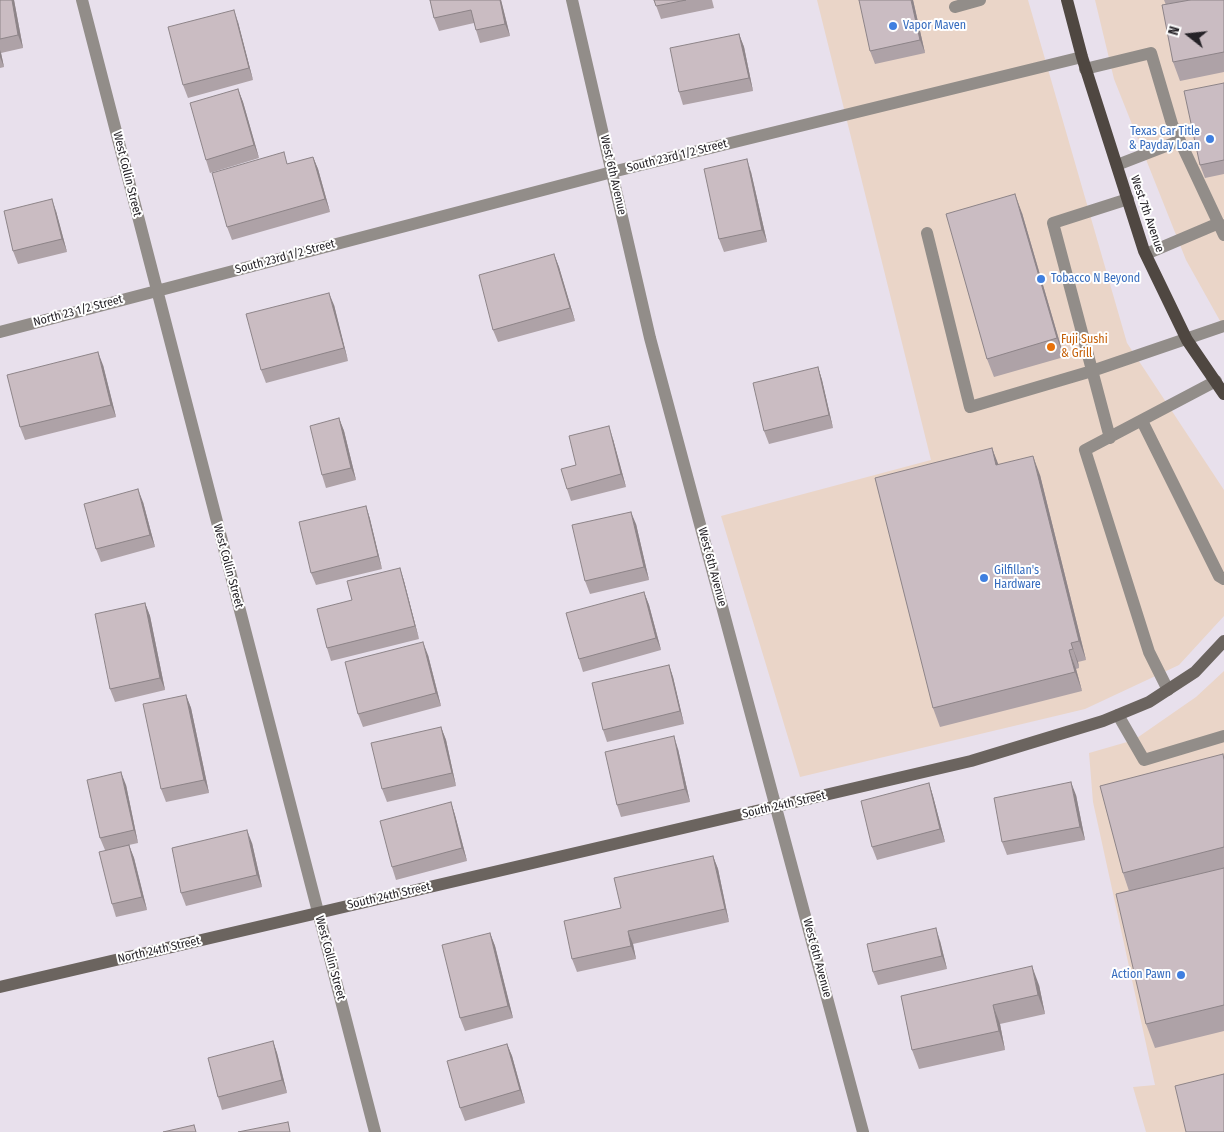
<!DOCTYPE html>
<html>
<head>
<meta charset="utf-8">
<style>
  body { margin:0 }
  #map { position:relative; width:1224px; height:1132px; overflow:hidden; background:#e8e0ec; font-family:"Fira Sans Condensed",sans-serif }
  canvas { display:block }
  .north { position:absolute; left:1164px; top:10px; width:50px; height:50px; -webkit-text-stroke:4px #fff; paint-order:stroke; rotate:286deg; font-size:14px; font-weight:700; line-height:20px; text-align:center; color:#252227 }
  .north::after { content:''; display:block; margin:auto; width:18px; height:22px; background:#252227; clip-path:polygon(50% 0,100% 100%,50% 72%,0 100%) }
</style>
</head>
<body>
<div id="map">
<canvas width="1224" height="1132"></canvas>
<div class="north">N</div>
</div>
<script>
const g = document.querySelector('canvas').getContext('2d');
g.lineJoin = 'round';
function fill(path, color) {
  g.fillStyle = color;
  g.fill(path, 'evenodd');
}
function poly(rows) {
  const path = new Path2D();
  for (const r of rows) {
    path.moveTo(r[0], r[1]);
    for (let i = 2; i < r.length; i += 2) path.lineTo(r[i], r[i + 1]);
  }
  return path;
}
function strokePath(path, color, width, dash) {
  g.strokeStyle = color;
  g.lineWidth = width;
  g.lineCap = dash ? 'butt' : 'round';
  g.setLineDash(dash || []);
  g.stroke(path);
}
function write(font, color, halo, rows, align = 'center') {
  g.font = font + ' "Fira Sans Condensed",sans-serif';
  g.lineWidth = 4;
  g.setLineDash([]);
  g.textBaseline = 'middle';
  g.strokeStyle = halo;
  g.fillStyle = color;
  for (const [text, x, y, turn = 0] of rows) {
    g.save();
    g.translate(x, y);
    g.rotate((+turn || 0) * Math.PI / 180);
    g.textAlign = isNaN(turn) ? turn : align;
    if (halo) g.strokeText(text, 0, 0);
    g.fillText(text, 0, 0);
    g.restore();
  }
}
fill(poly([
  [817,0,1028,0,1127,343,1224,490,1224,616,1179,665,1085,709,800,777,721,516,931,460],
  [1095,0,1224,0,1224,328,1186,260,1114,79],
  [1224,671,1224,1132,1146,1132,1133,1087,1155,1085,1093,802,1089,753,1134,740,1196,697]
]), '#ead5c8');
strokePath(poly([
  [955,7,980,0],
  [1085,69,1151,53,1172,124,1224,235],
  [1117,165,1179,141],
  [927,233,970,407,1092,371,1224,326],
  [1146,254,1219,223],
  [1142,421,1219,576,1224,579],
  [1110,438,1053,223,1128,199],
  [1168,690,1149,652,1085,450,1216,381],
  [1118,715,1144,760,1224,736]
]), '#928d89', 12);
strokePath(poly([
  [82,0,375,1132],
  [572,0,650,338,863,1132],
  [0,332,612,172,1082,57]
]), '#928d89', 12);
strokePath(poly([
  [0,987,971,761,1103,721,1149,702,1195,672,1224,641]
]), '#6b645f', 12);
strokePath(poly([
  [1067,0,1082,57,1144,251,1187,340,1224,394]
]), '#4f4741', 12);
fill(poly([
  [0,0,14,0,23,48,1,53,4,67,0,68],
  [430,0,501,0,510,36,480,43,476,30,474,23,439,31,434,18],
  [654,0,712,0,714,8,661,19],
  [913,0,925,53,875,64,870,51],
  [1164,0,1224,0,1224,72,1180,81,1173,62,1166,5],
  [238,22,253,80,188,98,183,85],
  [739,34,744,47,753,91,683,105,679,92],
  [1224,83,1224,174,1205,178,1200,165],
  [238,89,243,102,259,158,210,173,206,160],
  [313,157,318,169,330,212,232,240,227,227,288,164],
  [751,172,767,242,724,252,719,239],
  [56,211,67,252,18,264,13,251],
  [1022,213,1064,357,994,377,987,359],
  [554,254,559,267,575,321,498,342,493,330],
  [334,305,348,361,266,383,261,370],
  [103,365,116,417,25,440,20,427],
  [818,367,822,380,833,428,769,444,764,431],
  [339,418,344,431,356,480,326,488,322,475],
  [613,439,626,487,571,501,567,489,576,465],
  [992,448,998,465,1040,475,1086,660,1078,662,1079,668,1076,669,1082,691,940,727,933,708],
  [143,502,155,547,101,562,96,549],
  [366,506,370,519,382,569,316,585,311,573],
  [636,524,649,580,590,594,585,581],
  [400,568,404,581,419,639,331,661,327,648,352,600],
  [644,592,649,605,661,650,583,672,579,659],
  [145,603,150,616,165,690,115,702,110,689],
  [428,655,441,706,363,727,358,714],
  [669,665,673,677,684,724,607,742,603,730],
  [186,695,191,708,209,793,166,802,161,789],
  [441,727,446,740,456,786,387,802,382,789],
  [678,749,690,802,621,817,617,805],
  [1223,754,1224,758,1224,868,1196,875,1224,868,1224,1031,1155,1048,1146,1024,1129,891,1123,873],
  [929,783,933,796,945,842,877,860,872,847],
  [126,785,138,843,129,845,134,858,147,910,116,917,112,904,105,850,100,838],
  [1076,795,1085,840,1007,855,1002,842],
  [451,802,455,815,467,861,396,880,392,867],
  [252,843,262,887,186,906,181,893],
  [713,856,718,869,729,922,633,944,636,959,577,972,572,959,621,908],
  [490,933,495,946,513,1018,465,1031,460,1018],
  [940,941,947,969,878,985,873,972],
  [1039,985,1045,1014,1000,1024,1005,1050,919,1069,912,1050,901,996],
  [273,1041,277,1053,287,1093,222,1110,218,1097],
  [507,1044,512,1056,525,1103,465,1121,460,1108]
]), '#aea2a7');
fill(poly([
  [12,0,14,0,23,48,18,35],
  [500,0,501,0,510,36,505,24],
  [911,0,913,0,925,53,920,40],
  [234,10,238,22,253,80,249,68],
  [739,34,744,47,753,91,749,78],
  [0,50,1,53,4,67,0,57],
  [238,89,243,102,259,158,254,145],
  [313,157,318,169,330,212,325,199],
  [747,159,751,172,767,242,762,230],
  [1015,194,1022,213,1064,357,1057,338],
  [52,199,56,211,67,252,62,239],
  [554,254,559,267,575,321,570,308],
  [329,293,334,305,348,361,344,348],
  [98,352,103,365,116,417,111,405],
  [818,367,822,380,833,428,829,415],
  [339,418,344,431,356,480,351,468],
  [609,426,613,439,626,487,621,474],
  [992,448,999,466,996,465],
  [1033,456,1040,475,1086,660,1079,641],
  [138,489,143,502,155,547,150,535],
  [366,506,370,519,382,569,378,556],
  [631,512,636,524,649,580,644,567],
  [400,568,404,581,419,639,415,626],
  [644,592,649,605,661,650,656,638],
  [145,603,150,616,165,690,160,678],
  [423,642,428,655,441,706,436,693],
  [1071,643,1078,662,1079,668,1073,649],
  [1069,650,1076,669,1082,691,1075,672],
  [669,665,673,677,684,724,680,711],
  [186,695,191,708,209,793,204,780],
  [441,727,446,740,456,786,452,773],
  [674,736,678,749,690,802,685,789],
  [121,772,126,785,138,843,134,830],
  [1071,782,1076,795,1085,840,1080,827],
  [929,783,933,796,945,842,940,829],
  [451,802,455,815,467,861,462,848],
  [247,830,252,843,262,887,257,875],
  [129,845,134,858,147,910,142,897],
  [713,856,718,869,729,922,725,909],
  [936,928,940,941,947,969,942,956],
  [628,931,633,944,636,959,631,946],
  [490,933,495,946,513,1018,508,1006],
  [1032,966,1039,985,1045,1014,1038,995],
  [993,1005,1000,1024,1005,1050,999,1031],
  [273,1041,277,1053,287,1093,282,1080],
  [507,1044,512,1056,525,1103,520,1090]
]), '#8d8488');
const building = poly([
  [0,0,12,0,18,35,0,39,0,0],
  [430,0,500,0,505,24,476,30,471,10,434,18,430,0],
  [654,0,686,0,656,6,654,0],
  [859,0,911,0,920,40,870,51,859,0],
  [1190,0,1224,0,1224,52,1173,62,1162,5,1190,0],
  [234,10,249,68,183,85,168,27,234,10],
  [739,34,749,78,679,92,670,48,739,34],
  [1224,83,1224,160,1200,165,1184,91,1224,83],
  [238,89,254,145,206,160,190,103,238,89],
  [284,152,287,164,313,157,325,199,227,227,212,173,284,152],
  [747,159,762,230,719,239,704,169,747,159],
  [1015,194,1057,338,987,359,946,214,1015,194],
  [52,199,62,239,13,251,4,211,52,199],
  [554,254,570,308,493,330,479,275,554,254],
  [329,293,344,348,261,370,246,314,329,293],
  [98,352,111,405,20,427,7,375,98,352],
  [818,367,829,415,764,431,753,383,818,367],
  [339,418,351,468,322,475,310,426,339,418],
  [609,426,621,474,567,489,561,469,576,465,569,436,609,426],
  [992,448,996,465,1033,456,1079,641,1071,643,1073,649,1069,650,1075,672,933,708,875,478,992,448],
  [138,489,150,535,96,549,84,504,138,489],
  [366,506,378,556,311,573,299,522,366,506],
  [631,512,644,567,585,581,572,525,631,512],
  [400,568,415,626,327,648,317,609,352,600,347,581,400,568],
  [644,592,656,638,579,659,566,613,644,592],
  [145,603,160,678,110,689,95,614,145,603],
  [423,642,436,693,358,714,345,662,423,642],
  [669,665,680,711,603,730,592,683,669,665],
  [186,695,204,780,161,789,143,704,186,695],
  [441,727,452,773,382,789,371,743,441,727],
  [674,736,685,789,617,805,605,752,674,736],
  [1223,754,1224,760,1224,847,1123,873,1100,786,1223,754],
  [121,772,134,830,100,838,87,780,121,772],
  [1071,782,1080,827,1002,842,994,798,1071,782],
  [929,783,940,829,872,847,861,801,929,783],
  [451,802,462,848,392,867,380,821,451,802],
  [247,830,257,875,181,893,172,848,247,830],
  [129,845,142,897,112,904,99,852,129,845],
  [713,856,725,909,628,931,631,946,572,959,564,921,621,908,614,878,713,856],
  [1224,868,1224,1005,1146,1024,1116,894,1224,868],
  [936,928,942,956,873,972,867,944,936,928],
  [490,933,508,1006,460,1018,442,945,490,933],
  [1032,966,1038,995,993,1005,999,1031,912,1050,901,996,1032,966],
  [273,1041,282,1080,218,1097,208,1058,273,1041],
  [507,1044,520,1090,460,1108,447,1061,507,1044],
  [1224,1074,1224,1132,1186,1132,1175,1086,1224,1074],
  [288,1122,290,1132,238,1132,288,1122],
  [194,1125,196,1132,163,1132,194,1125]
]);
fill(building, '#cabcc2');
strokePath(building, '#8d8488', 1);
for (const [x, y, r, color] of [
  [893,26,5,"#3f7fe0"],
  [1210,139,5,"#3f7fe0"],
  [1041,279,5,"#3f7fe0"],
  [1051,347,5,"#e8710a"],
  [984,578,5,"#3f7fe0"],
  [1181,975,5,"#3f7fe0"]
]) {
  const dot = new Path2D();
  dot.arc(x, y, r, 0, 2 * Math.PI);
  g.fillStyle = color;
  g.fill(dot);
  strokePath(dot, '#fff', 2);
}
write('12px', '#366cbe', '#fff', [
  ["Vapor Maven",903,26],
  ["Texas Car Title",1200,132,"right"],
  ["& Payday Loan",1200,146,"right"],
  ["Tobacco N Beyond",1051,279],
  ["Gilfillan's",994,571],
  ["Hardware",994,585],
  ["Action Pawn",1171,975,"right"]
], 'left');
write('12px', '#252227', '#fff', [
  ["South 23rd 1/2 Street",677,156,-14],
  ["West Collin Street",127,174,76],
  ["West 6th Avenue",613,175,77],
  ["West 7th Avenue",1147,214,71],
  ["South 23rd 1/2 Street",285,257,-15],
  ["North 23 1/2 Street",78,311,-15],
  ["West Collin Street",228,566,75],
  ["West 6th Avenue",712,567,75],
  ["South 24th Street",784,805,-13],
  ["South 24th Street",389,896,-13],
  ["North 24th Street",159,950,-13],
  ["West Collin Street",330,958,75],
  ["West 6th Avenue",817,958,75]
]);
write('12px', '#c56008', '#fff', [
  ["Fuji Sushi",1061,340],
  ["& Grill",1061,354]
], 'left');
</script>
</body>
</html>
